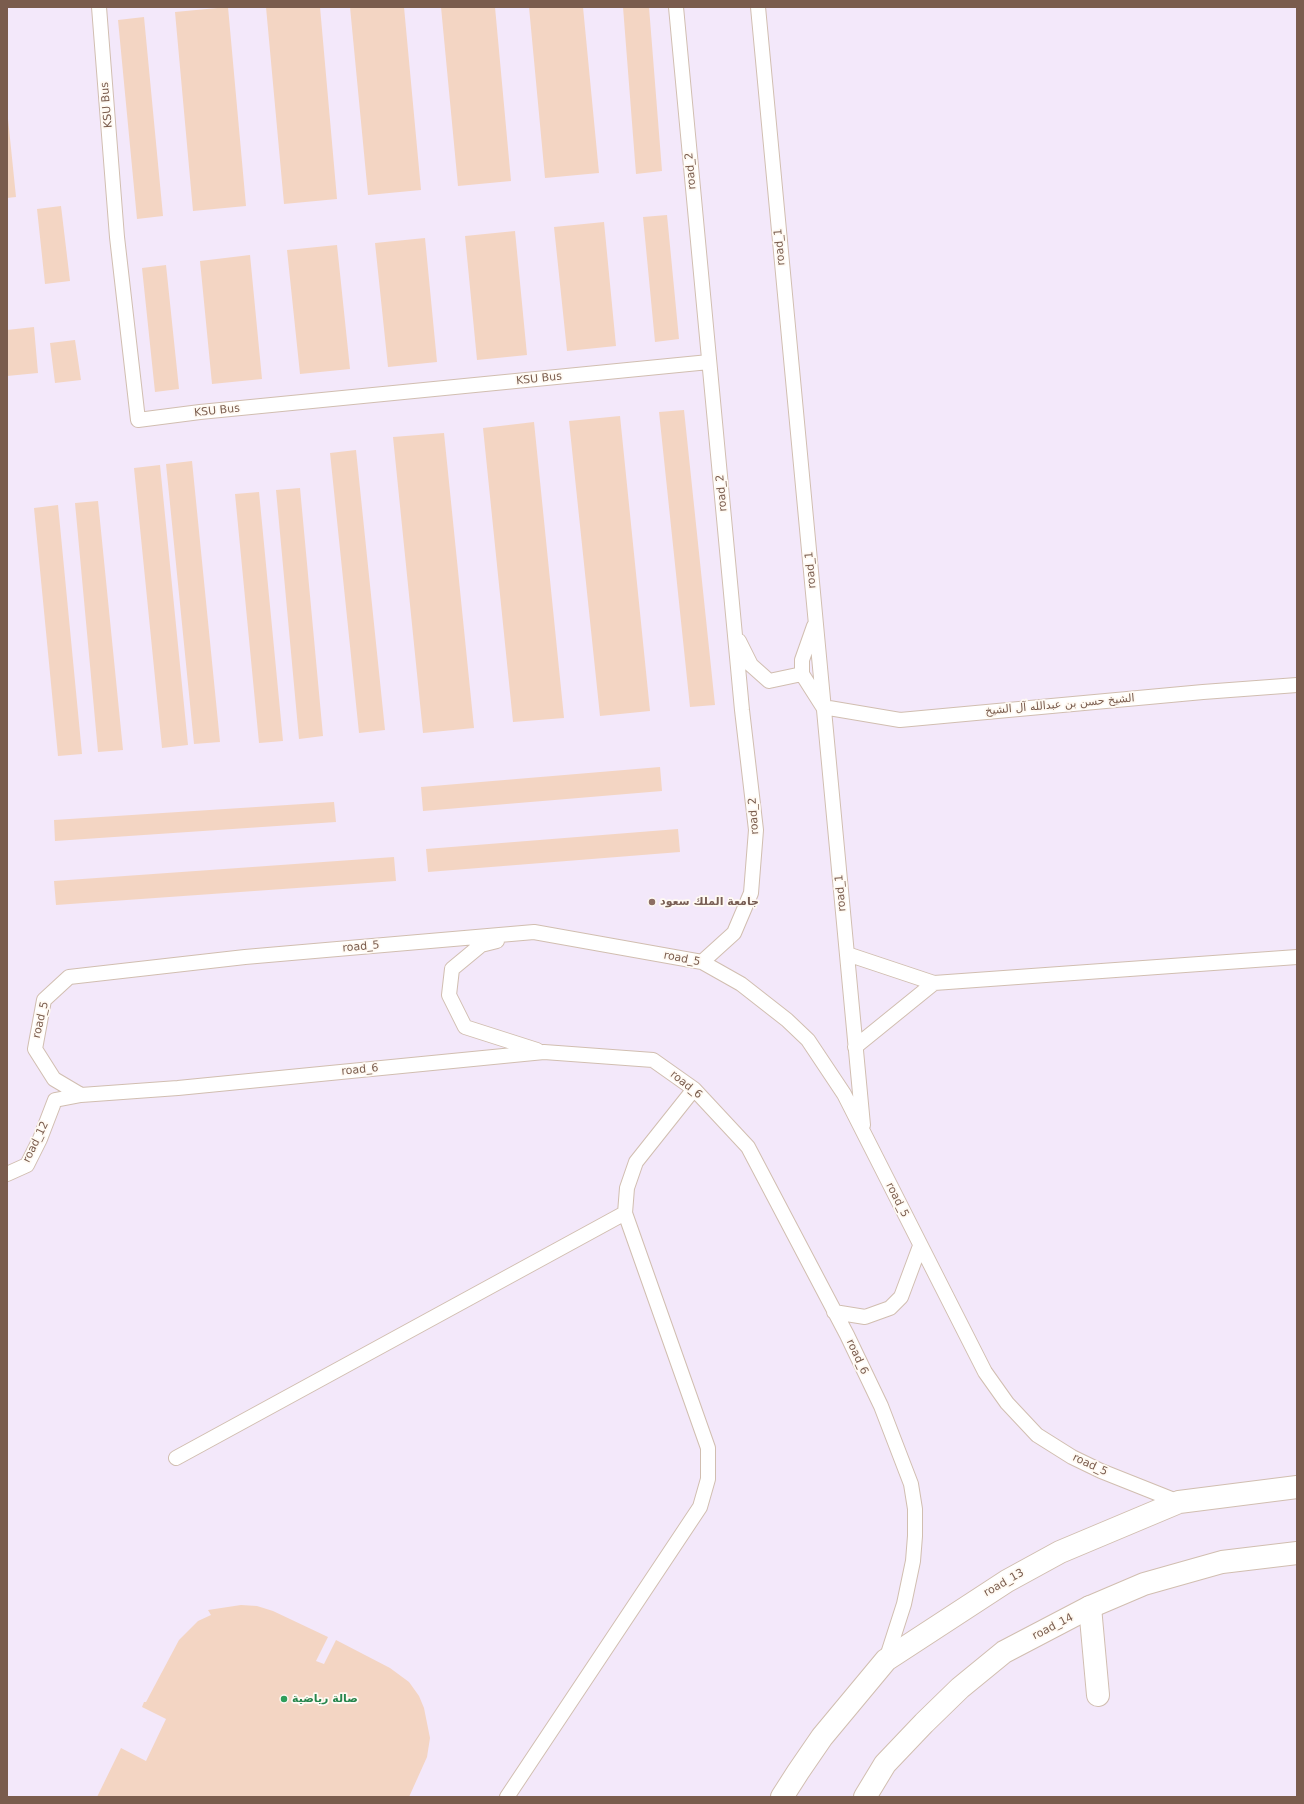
<!DOCTYPE html>
<html>
<head>
<meta charset="utf-8">
<style>
  body { margin:0 }
  #map { position:relative; width:1304px; height:1804px; overflow:hidden; background:#fdf6ec; font-family:"DejaVu Sans",sans-serif }
  canvas { display:block }
  .frame { position:absolute; inset:0; border:8px solid #7a5c4d; pointer-events:none }
</style>
</head>
<body>
<div id="map">
<canvas width="1304" height="1804"></canvas>
<div class="frame"></div>
</div>
<script>
const g = document.querySelector('canvas').getContext('2d');
g.lineJoin = 'round';
function fill(path, color) {
  g.fillStyle = color;
  g.fill(path, 'evenodd');
}
function poly(rows) {
  const path = new Path2D();
  for (const r of rows) {
    path.moveTo(r[0], r[1]);
    for (let i = 2; i < r.length; i += 2) path.lineTo(r[i], r[i + 1]);
  }
  return path;
}
function strokePath(path, color, width, dash) {
  g.strokeStyle = color;
  g.lineWidth = width;
  g.lineCap = dash ? 'butt' : 'round';
  g.setLineDash(dash || []);
  g.stroke(path);
}
function write(font, color, halo, rows, align = 'center') {
  g.font = font + ' "DejaVu Sans","Noto Sans Arabic",sans-serif';
  g.lineWidth = 3.5;
  g.setLineDash([]);
  g.textBaseline = 'middle';
  g.strokeStyle = halo;
  g.fillStyle = color;
  for (const [text, x, y, turn = 0] of rows) {
    g.save();
    g.translate(x, y);
    g.rotate((+turn || 0) * Math.PI / 180);
    g.textAlign = isNaN(turn) ? turn : align;
    if (halo) g.strokeText(text, 0, 0);
    g.fillText(text, 0, 0);
    g.restore();
  }
}
fill(poly([
  [7,7,1297,7,1297,1797,7,1797]
]), '#f3e8fa');
fill(poly([
  [228,7,246,206,193,211,175,12],
  [266,7,320,7,337,199,284,204],
  [350,7,404,7,421,190,368,195],
  [441,7,495,7,511,181,458,186],
  [529,7,583,7,599,173,545,178],
  [623,7,649,7,662,171,636,174],
  [144,17,163,216,137,219,118,20],
  [7,109,16,197,7,198],
  [61,206,70,281,45,284,37,209],
  [667,215,679,339,655,342,643,217],
  [604,222,616,346,567,351,554,227],
  [515,231,527,355,477,360,465,236],
  [425,238,437,362,388,367,375,243],
  [337,245,350,369,300,374,287,250],
  [250,255,262,379,212,384,200,261],
  [166,265,179,389,155,392,142,268],
  [34,327,38,373,7,376,7,330],
  [75,340,81,380,55,383,50,343],
  [684,410,715,705,690,707,659,412],
  [620,416,650,711,600,716,569,421],
  [534,422,564,718,513,722,483,428],
  [444,433,474,728,423,733,393,437],
  [356,450,385,730,359,733,330,453],
  [192,461,220,742,194,744,166,464],
  [160,465,188,745,162,748,134,468],
  [300,488,323,736,299,739,276,490],
  [259,492,283,741,259,743,235,494],
  [98,501,123,750,98,752,75,503],
  [58,505,82,754,58,756,34,508],
  [660,767,662,791,423,811,421,787],
  [334,802,336,822,55,841,54,820],
  [678,829,680,852,428,872,426,849],
  [394,857,396,881,56,905,54,881],
  [241,1605,257,1606,273,1611,328,1637,316,1661,324,1664,336,1640,390,1668,409,1682,419,1696,424,1708,430,1738,427,1757,409,1797,97,1797,121,1748,146,1761,166,1719,142,1707,144,1702,146,1702,179,1640,198,1621,211,1615,208,1610]
]), '#f3d5c3');
const service = poly([
  [99,7,117,237,138,420,200,412,709,362],
  [676,7,742,710,756,830,751,893,734,933,702,962],
  [758,7,863,1125],
  [739,641,751,665,769,681,802,674,823,707,900,720,1203,692,1297,685],
  [802,674,802,660,814,626],
  [497,941,481,945,452,969,449,995,465,1027,537,1050],
  [847,954,934,983,855,1047],
  [934,983,1297,957],
  [81,1095,54,1079,35,1049,44,1000,69,977,245,957,534,932,702,962,741,984,787,1020,808,1040,844,1094,985,1372,1007,1403,1037,1435,1072,1457,1101,1471,1179,1502],
  [7,1174,27,1165,40,1139,55,1100,81,1095,178,1088,544,1052,653,1060,694,1089,748,1147,847,1335,881,1406,911,1484,915,1509,915,1536,913,1561,904,1604,886,1660],
  [834,1312,865,1317,890,1308,901,1297,920,1246],
  [176,1458,625,1213],
  [507,1797,700,1507,708,1479,708,1448,625,1213,627,1188,636,1162,694,1089]
]);
const minor = poly([
  [1090,1607,1098,1695]
]);
const tertiary = poly([
  [782,1797,798,1772,822,1737,886,1660,1007,1581,1060,1552,1179,1502,1297,1487],
  [865,1797,885,1764,924,1723,960,1688,1004,1652,1090,1607,1144,1584,1222,1562,1297,1553]
]);
strokePath(service, '#d1beb0', 16);
strokePath(minor, '#d1beb0', 24);
strokePath(tertiary, '#d1beb0', 24);
strokePath(service, '#fff', 14);
strokePath(minor, '#fff', 22);
strokePath(tertiary, '#fff', 22);
for (const [x, y, r, color] of [
  [652,902,4,"#8d6e63"],
  [284,1699,4,"#2e9e5b"]
]) {
  const dot = new Path2D();
  dot.arc(x, y, r, 0, 2 * Math.PI);
  g.fillStyle = color;
  g.fill(dot);
  strokePath(dot, '#fffaf3', 1.5);
}
write('11px', '#7a5c4d', '#fffaf3', [
  ["KSU Bus",107,105,-95],
  ["road_2",691,171,-95],
  ["road_1",780,247,-95],
  ["KSU Bus",539,379,-6],
  ["KSU Bus",217,411,-6],
  ["road_2",722,493,-95],
  ["road_1",811,570,-95],
  ["الشيخ حسن بن عبدالله آل الشيخ",1060,705,-5],
  ["road_2",754,816,-94],
  ["road_1",841,893,-95],
  ["road_5",361,947,-5],
  ["road_5",682,959,11],
  ["road_5",41,1020,-77],
  ["road_6",360,1070,-6],
  ["road_6",686,1085,39],
  ["road_12",36,1142,-64],
  ["road_5",897,1200,63],
  ["road_6",857,1357,65],
  ["road_5",1090,1465,25],
  ["road_13",1004,1583,-30],
  ["road_14",1053,1627,-27]
]);
write('bold 11px', '#785e54', '#fffaf3', [
  ["جامعة الملك سعود",660,902]
], 'left');
write('bold 11px', '#27864d', '#fffaf3', [
  ["صالة رياضية",292,1699]
], 'left');
</script>
</body>
</html>
